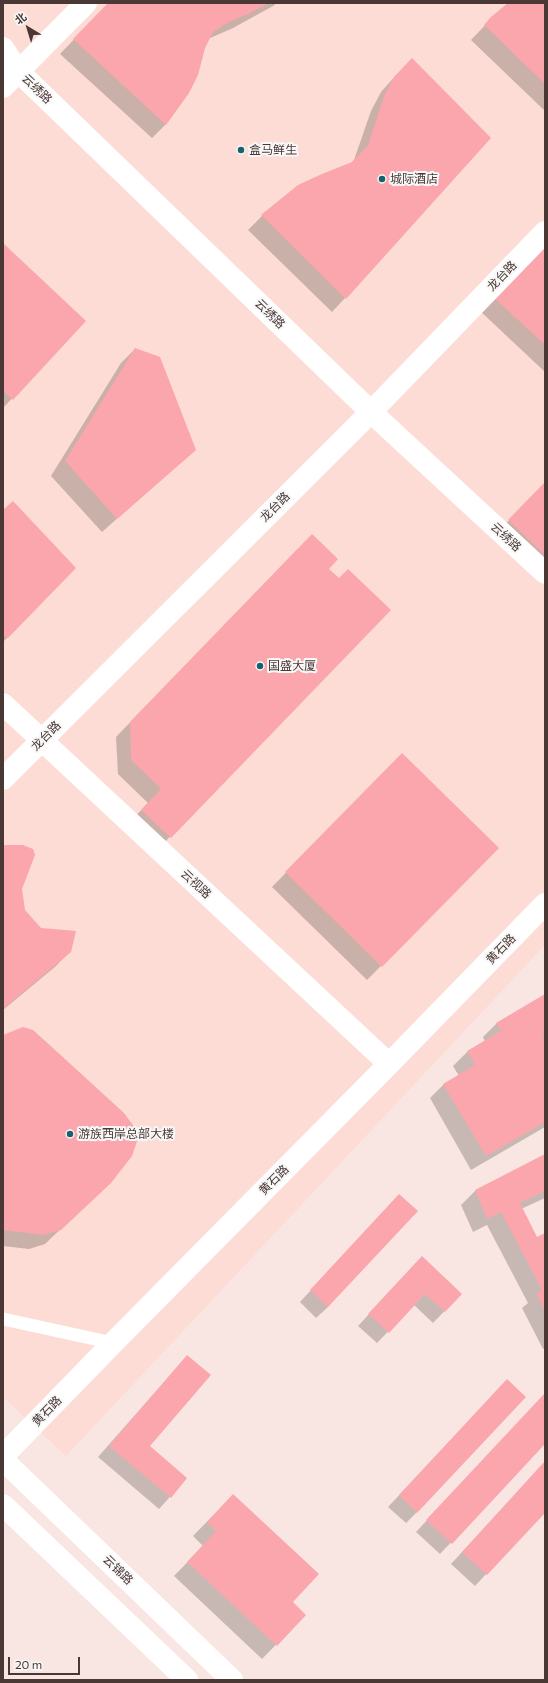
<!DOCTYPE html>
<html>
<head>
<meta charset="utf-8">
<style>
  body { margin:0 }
  #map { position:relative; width:548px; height:1683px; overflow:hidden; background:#f9e6e2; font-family:Commissioner,"Noto Sans SC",sans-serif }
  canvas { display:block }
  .frame { position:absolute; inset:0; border:4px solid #493834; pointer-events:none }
  .north { position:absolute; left:8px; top:8px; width:40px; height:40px; -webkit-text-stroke:3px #f8f8f8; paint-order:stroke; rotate:322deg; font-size:11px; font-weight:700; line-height:16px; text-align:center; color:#493834 }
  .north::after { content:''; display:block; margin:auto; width:14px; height:18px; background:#493834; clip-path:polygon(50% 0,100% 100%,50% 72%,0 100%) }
  .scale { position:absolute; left:8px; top:1657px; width:72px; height:18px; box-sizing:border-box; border:2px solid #493834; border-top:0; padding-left:5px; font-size:12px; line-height:14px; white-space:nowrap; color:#493834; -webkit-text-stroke:3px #f8f8f8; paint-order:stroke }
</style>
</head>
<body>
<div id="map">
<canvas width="548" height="1683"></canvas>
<div class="frame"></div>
<div class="north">北</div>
<div class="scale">20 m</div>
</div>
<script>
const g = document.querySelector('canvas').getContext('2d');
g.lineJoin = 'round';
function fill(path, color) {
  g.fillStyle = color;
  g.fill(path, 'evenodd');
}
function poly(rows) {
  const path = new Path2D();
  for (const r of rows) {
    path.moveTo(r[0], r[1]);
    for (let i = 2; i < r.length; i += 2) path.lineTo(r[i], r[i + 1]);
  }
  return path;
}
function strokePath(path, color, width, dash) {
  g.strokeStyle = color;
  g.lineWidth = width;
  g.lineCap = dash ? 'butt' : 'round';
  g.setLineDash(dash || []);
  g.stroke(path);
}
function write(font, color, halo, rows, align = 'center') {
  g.font = font + ' Commissioner,"Noto Sans SC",sans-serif';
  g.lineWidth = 4;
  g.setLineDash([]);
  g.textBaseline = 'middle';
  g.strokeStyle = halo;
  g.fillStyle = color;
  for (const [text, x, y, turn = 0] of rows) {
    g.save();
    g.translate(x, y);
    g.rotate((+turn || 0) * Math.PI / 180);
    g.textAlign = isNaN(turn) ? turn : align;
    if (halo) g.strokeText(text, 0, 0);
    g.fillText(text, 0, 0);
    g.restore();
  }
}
fill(poly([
  [3,3,545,3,545,945,66,1456,3,1397]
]), '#fcdcd4');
fill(poly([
  [109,3,277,3,273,6,233,28,208,39,188,93,165,125,152,138,60,54],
  [510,3,545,3,545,111,471,40,492,18],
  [398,73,345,298,332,312,248,230,262,216,298,186,351,163,354,160,371,111,381,92],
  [545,237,545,372,478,309],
  [3,245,85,321,3,408],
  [135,349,194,450,102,532,51,476,121,363],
  [545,483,545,583,495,535],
  [3,512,75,568,3,642],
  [298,549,328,569,339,579,390,610,156,851,128,824,148,803,118,774,116,737],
  [402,754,498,848,367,980,272,887],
  [3,846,21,889,24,911,41,929,70,951,56,966,3,1010],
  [545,995,545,1038,543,1039,545,1042,545,1127,471,1170,430,1098,444,1084,459,1076,453,1066,467,1052,485,1042,483,1037,497,1023],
  [3,1037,95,1196,45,1244,29,1249,3,1246],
  [545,1155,545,1198,521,1209,537,1239,545,1235,545,1348,543,1349,522,1308,528,1303,487,1225,473,1232,461,1205,475,1191],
  [388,1207,328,1307,316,1318,300,1302],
  [411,1269,461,1294,433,1323,414,1305,377,1343,358,1326],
  [187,1356,148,1446,186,1479,159,1509,98,1457],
  [496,1392,417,1512,406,1523,388,1507],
  [545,1394,545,1443,440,1554,416,1532],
  [545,1462,545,1511,475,1586,451,1564],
  [233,1495,291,1602,305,1615,262,1659,174,1576,203,1546,193,1536]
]), '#0003');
fill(poly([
  [108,3,269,3,248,14,229,22,213,32,205,48,198,75,189,93,166,125,73,39],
  [508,3,545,3,545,84,484,25,491,17],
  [412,58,491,138,346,299,261,215,298,185,322,174,352,162,368,145,384,96,394,77],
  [545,237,545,345,491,295],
  [3,243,86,321,13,400,3,391],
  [135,348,160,357,196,450,117,519,65,461],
  [545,482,545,555,508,520],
  [13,501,76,568,8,638,3,636,3,510],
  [312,534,338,559,329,569,339,578,348,569,391,610,171,838,141,810,161,789,131,760,130,722],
  [402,753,499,848,382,967,285,872],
  [3,845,23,845,33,849,35,855,22,889,25,910,41,928,76,931,71,952,3,1009],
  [545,994,545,1033,542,1035,545,1040,545,1122,486,1156,443,1084,475,1065,467,1051,501,1031,496,1023],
  [23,1027,33,1030,54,1049,124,1113,135,1128,137,1141,132,1156,111,1183,61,1230,43,1235,3,1230,3,1035],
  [545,1154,545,1191,520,1203,537,1237,545,1233,545,1311,536,1294,542,1290,501,1212,487,1219,475,1190],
  [399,1194,418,1211,328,1307,310,1290],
  [422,1256,462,1294,445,1312,425,1294,389,1333,368,1314],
  [187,1355,211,1375,150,1446,187,1478,171,1498,109,1446],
  [507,1379,526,1397,417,1513,399,1495],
  [545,1393,545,1444,452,1544,426,1520],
  [545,1461,545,1513,487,1575,462,1552],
  [233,1494,319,1574,293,1602,306,1615,277,1646,187,1562,216,1531,207,1522]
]), '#fba5ac');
strokePath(poly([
  [3,1319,113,1343]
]), '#fff', 13);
strokePath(poly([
  [3,48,18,71,371,412,545,573],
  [3,704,389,1064],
  [3,1456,113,1343,389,1064,545,904]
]), '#fff', 22);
strokePath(poly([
  [3,87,86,3],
  [3,779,371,412,545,232]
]), '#fff', 22);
strokePath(poly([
  [3,1460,232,1680],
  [3,1505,187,1680]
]), '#fff', 22);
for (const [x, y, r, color] of [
  [241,150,4,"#18616f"],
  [382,179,4,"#18616f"],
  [260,666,4,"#18616f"],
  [70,1134,4,"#18616f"]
]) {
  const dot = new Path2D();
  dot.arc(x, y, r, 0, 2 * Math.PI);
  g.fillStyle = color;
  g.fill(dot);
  strokePath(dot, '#f8f8f8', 1.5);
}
write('12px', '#493834', '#f8f8f8', [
  ["云绣路",37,89,44],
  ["龙台路",502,276,-46],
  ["云绣路",270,314,44],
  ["龙台路",275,507,-45],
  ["云绣路",506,537,43],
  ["龙台路",46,736,-45],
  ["云视路",196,884,43],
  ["黄石路",501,949,-46],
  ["黄石路",274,1180,-45],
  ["黄石路",47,1411,-46],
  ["云锦路",118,1570,44]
]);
write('12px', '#493834', '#f8f8f8', [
  ["盒马鲜生",249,150],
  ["城际酒店",390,179],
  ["国盛大厦",268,666],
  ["游族西岸总部大楼",78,1134]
], 'left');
</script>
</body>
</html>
